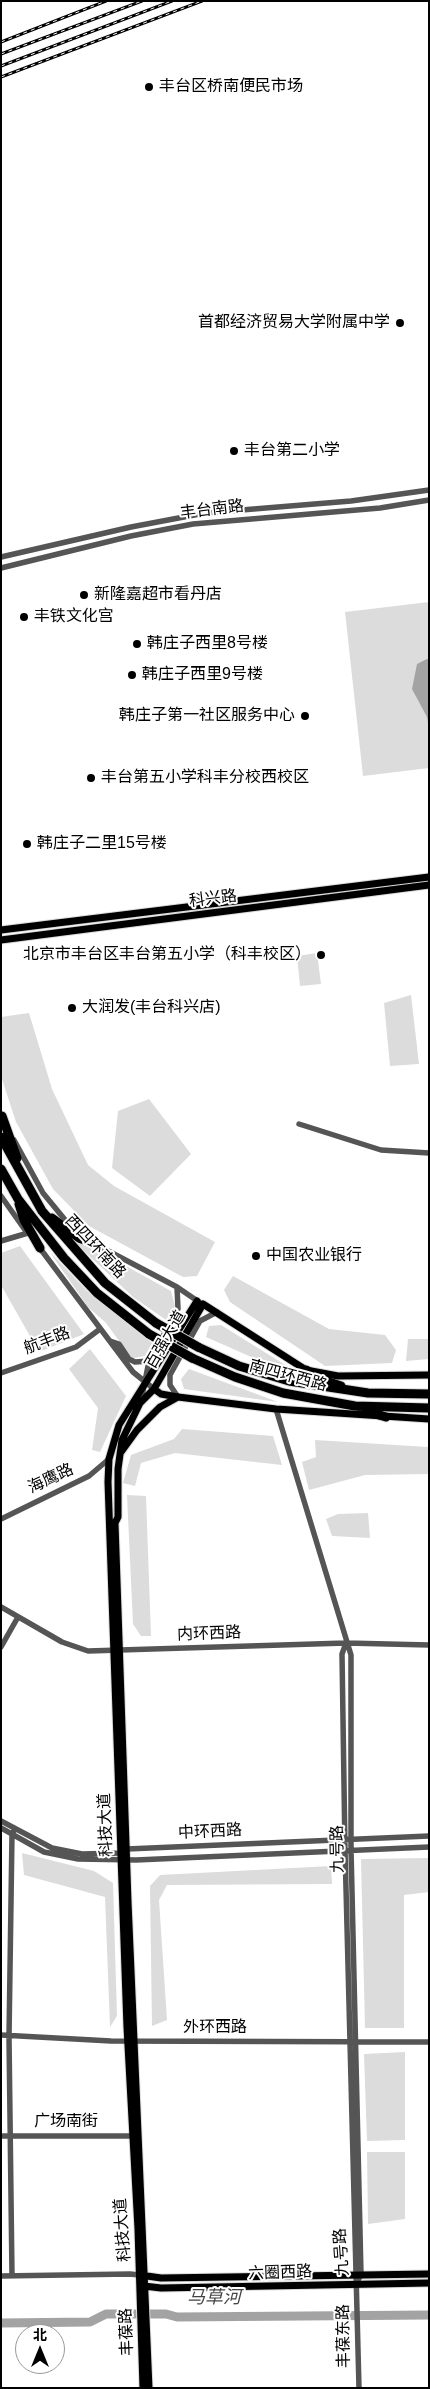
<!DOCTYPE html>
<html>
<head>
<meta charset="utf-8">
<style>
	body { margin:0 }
	#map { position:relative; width:430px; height:2389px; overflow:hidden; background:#fff; font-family:Arial,"Noto Sans SC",sans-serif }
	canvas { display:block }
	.frame { position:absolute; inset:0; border:2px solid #000; pointer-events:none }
	.north { position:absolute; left:15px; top:2324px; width:50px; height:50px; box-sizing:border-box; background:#fff; border:1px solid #999; border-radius:50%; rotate:0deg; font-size:14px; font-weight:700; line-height:20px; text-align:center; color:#000 }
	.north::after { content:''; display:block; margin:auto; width:18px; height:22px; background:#000; clip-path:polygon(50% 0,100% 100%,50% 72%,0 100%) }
</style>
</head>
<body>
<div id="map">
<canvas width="430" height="2389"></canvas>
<div class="frame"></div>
<div class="north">北</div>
</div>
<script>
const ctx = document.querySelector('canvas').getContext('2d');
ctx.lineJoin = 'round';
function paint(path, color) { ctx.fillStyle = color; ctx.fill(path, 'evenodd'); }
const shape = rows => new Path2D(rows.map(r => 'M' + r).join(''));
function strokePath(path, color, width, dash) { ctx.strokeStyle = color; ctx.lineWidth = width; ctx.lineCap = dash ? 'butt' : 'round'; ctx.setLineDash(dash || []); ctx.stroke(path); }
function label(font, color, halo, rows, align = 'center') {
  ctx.font = font + ' Arial,"Noto Sans SC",sans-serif'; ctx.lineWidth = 4; ctx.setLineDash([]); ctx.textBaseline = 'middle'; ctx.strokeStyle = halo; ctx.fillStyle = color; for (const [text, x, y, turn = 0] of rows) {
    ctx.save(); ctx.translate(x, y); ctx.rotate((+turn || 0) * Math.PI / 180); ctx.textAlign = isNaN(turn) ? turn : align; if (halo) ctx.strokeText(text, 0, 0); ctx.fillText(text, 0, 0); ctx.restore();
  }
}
paint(shape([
	[429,602,429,768,363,776,345,612],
	[317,953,321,984,300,986,297,956],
	[411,995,419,1064,390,1066,384,1003],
	[29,1013,52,1089,88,1165,114,1186,215,1242,197,1276,183,1277,89,1226,53,1189,16,1122,1,1076,1,1017],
	[149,1099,191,1154,150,1196,112,1168,118,1111],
	[65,1229,79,1240,171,1291,175,1306,166,1320,133,1297,84,1251],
	[20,1246,84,1334,39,1352,1,1285,1,1253],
	[49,1251,89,1293,152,1343,145,1356,134,1358,130,1356,106,1323,88,1307],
	[233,1276,329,1329,385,1335,396,1350,392,1363,325,1366,230,1302,224,1290],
	[221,1325,295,1371,249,1356,206,1337,209,1326],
	[408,1339,429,1339,429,1359,406,1361],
	[90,1349,126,1396,100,1452,92,1450,98,1408,69,1369],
	[189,1369,278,1402,184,1389,181,1379],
	[182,1429,273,1436,282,1465,175,1453,141,1463,135,1486,123,1483,131,1455,174,1439],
	[315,1440,428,1447,429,1474,365,1475,309,1490,302,1462,316,1457],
	[127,1495,146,1496,151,1636,141,1636,133,1624],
	[368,1513,370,1538,332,1536,326,1519,338,1514],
	[22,1853,94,1871,113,1883,117,2016,110,2027,105,1897,24,1875],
	[429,1858,429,1892,404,1895,404,2028,365,2028,361,1859],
	[331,1866,332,1884,167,1885,159,1900,167,2020,152,2026,150,1886,160,1875],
	[405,2052,405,2140,367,2141,364,2054],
	[367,2152,405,2152,405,2219,368,2224]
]), '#dcdcdc');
paint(shape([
	[427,659,429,659,429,729,427,717,412,689,417,664]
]), '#a3a3a3');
strokePath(shape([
	[1,2323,90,2322,106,2314,166,2314,177,2317,429,2315]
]), '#a3a3a3', 9);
const major = shape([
	[1,930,429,877],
	[1,940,429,885],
	[154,1389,161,1394,178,1397,276,1409,429,1419],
	[121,1452,137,1430,160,1407,178,1397],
	[140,2275,161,2278,429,2274],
	[143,2282,144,2286,161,2288,429,2283],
	[143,2388,138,2229,127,2027,108,1482,109,1459,119,1425,197,1301],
	[149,2388,128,1902,115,1523,118,1517,118,1469,122,1440,140,1403,154,1389,203,1304,306,1370,338,1376,429,1375]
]);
const highway = shape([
	[2,1116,17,1158],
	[1,1137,42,1211,105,1283,156,1323],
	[1,1169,18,1199,64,1258,97,1293,149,1334],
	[19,1204,24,1220,40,1248],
	[52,1218,79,1238,95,1244],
	[198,1347,239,1366,289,1381,368,1393,429,1394],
	[192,1358,235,1377,283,1393,355,1406,429,1408],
	[306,1370,323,1380,341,1386],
	[361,1410,386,1417]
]);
strokePath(major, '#dbdbdb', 9);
strokePath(highway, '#dbdbdb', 11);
strokePath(shape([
	[1,557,131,527,205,513,351,501,429,490],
	[1,568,131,536,193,524,380,508,429,500],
	[299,1124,381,1150,429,1153],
	[14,1140,43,1193,66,1221,95,1244,177,1287,199,1302],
	[1,1196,25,1230],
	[1,1241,28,1233],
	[39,1247,133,1372,154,1389],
	[110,1341,119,1344,129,1359,135,1362,149,1361,178,1309,177,1287],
	[1,1373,76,1347,100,1329],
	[178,1397,170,1385,170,1375,200,1321,217,1312],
	[141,1401,149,1361],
	[276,1409,351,1655,351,1849,361,2274,357,2283],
	[1,1519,89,1476,109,1459],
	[1,1607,62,1642,88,1651,346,1643,429,1645],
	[346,1643,342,1654,345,1850,359,2388],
	[1,1647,18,1617],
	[1,1821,52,1848,82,1854,121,1853,127,1849,429,1836],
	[1,1828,44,1852,78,1859,136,1860,429,1847],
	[1,2035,111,2041,429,2042],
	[1,2136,132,2136],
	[1,2276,130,2274,139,2275],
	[12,2276,9,2037,12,1834,15,1829]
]), '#555', 5.5);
strokePath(major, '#000', 7);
strokePath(highway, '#000', 9);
const rail = shape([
	[1,42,106,1],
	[1,54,142,1],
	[1,66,172,1],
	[1,77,202,1]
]);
strokePath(rail, '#000', 3);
strokePath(rail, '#fff', 1, [4]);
const highwayBridge = shape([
	[156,1323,198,1347],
	[149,1334,192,1358]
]);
strokePath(highwayBridge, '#dbdbdb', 11, []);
strokePath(highwayBridge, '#000', 9);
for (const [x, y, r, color] of [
	[149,87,5,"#000"],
	[400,323,5,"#000"],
	[234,451,5,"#000"],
	[84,595,5,"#000"],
	[24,617,5,"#000"],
	[137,644,5,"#000"],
	[132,675,5,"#000"],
	[305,716,5,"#000"],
	[91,778,5,"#000"],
	[27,844,5,"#000"],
	[321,955,5,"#000"],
	[72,1008,5,"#000"],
	[256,1256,5,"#000"]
]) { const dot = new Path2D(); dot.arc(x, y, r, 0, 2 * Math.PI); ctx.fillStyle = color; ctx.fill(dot); strokePath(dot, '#fff', 2); }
label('16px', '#000', '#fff', [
	["丰台区桥南便民市场",159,87],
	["首都经济贸易大学附属中学",390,323,"right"],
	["丰台第二小学",244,451],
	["新隆嘉超市看丹店",94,595],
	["丰铁文化宫",34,617],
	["韩庄子西里8号楼",147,644],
	["韩庄子西里9号楼",142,675],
	["韩庄子第一社区服务中心",295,716,"right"],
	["丰台第五小学科丰分校西校区",101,778],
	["韩庄子二里15号楼",37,844],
	["北京市丰台区丰台第五小学（科丰校区）",311,955,"right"],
	["大润发(丰台科兴店)",82,1008],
	["中国农业银行",266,1256]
], 'left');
label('16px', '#000', '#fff', [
	["丰台南路",212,510,-7],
	["科兴路",213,899,-7],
	["西四环南路",95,1247,47],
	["百强大道",166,1340,-60],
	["航丰路",47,1341,-21],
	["南四环西路",288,1376,15],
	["海鹰路",51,1479,-25],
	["内环西路",209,1634,-2],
	["科技大道",106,1825,-92],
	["中环西路",210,1832,-3],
	["九号路",338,1849,-91],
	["外环西路",215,2028],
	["广场南街",66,2122],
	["科技大道",123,2230,-94],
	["九号路",342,2252,-94],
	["六圈西路",280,2273,-2],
	["丰葆路",127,2332,-92],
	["丰葆东路",344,2336,-91]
]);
label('italic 18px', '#444', '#fff', [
	["马草河",214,2298]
]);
</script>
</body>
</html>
